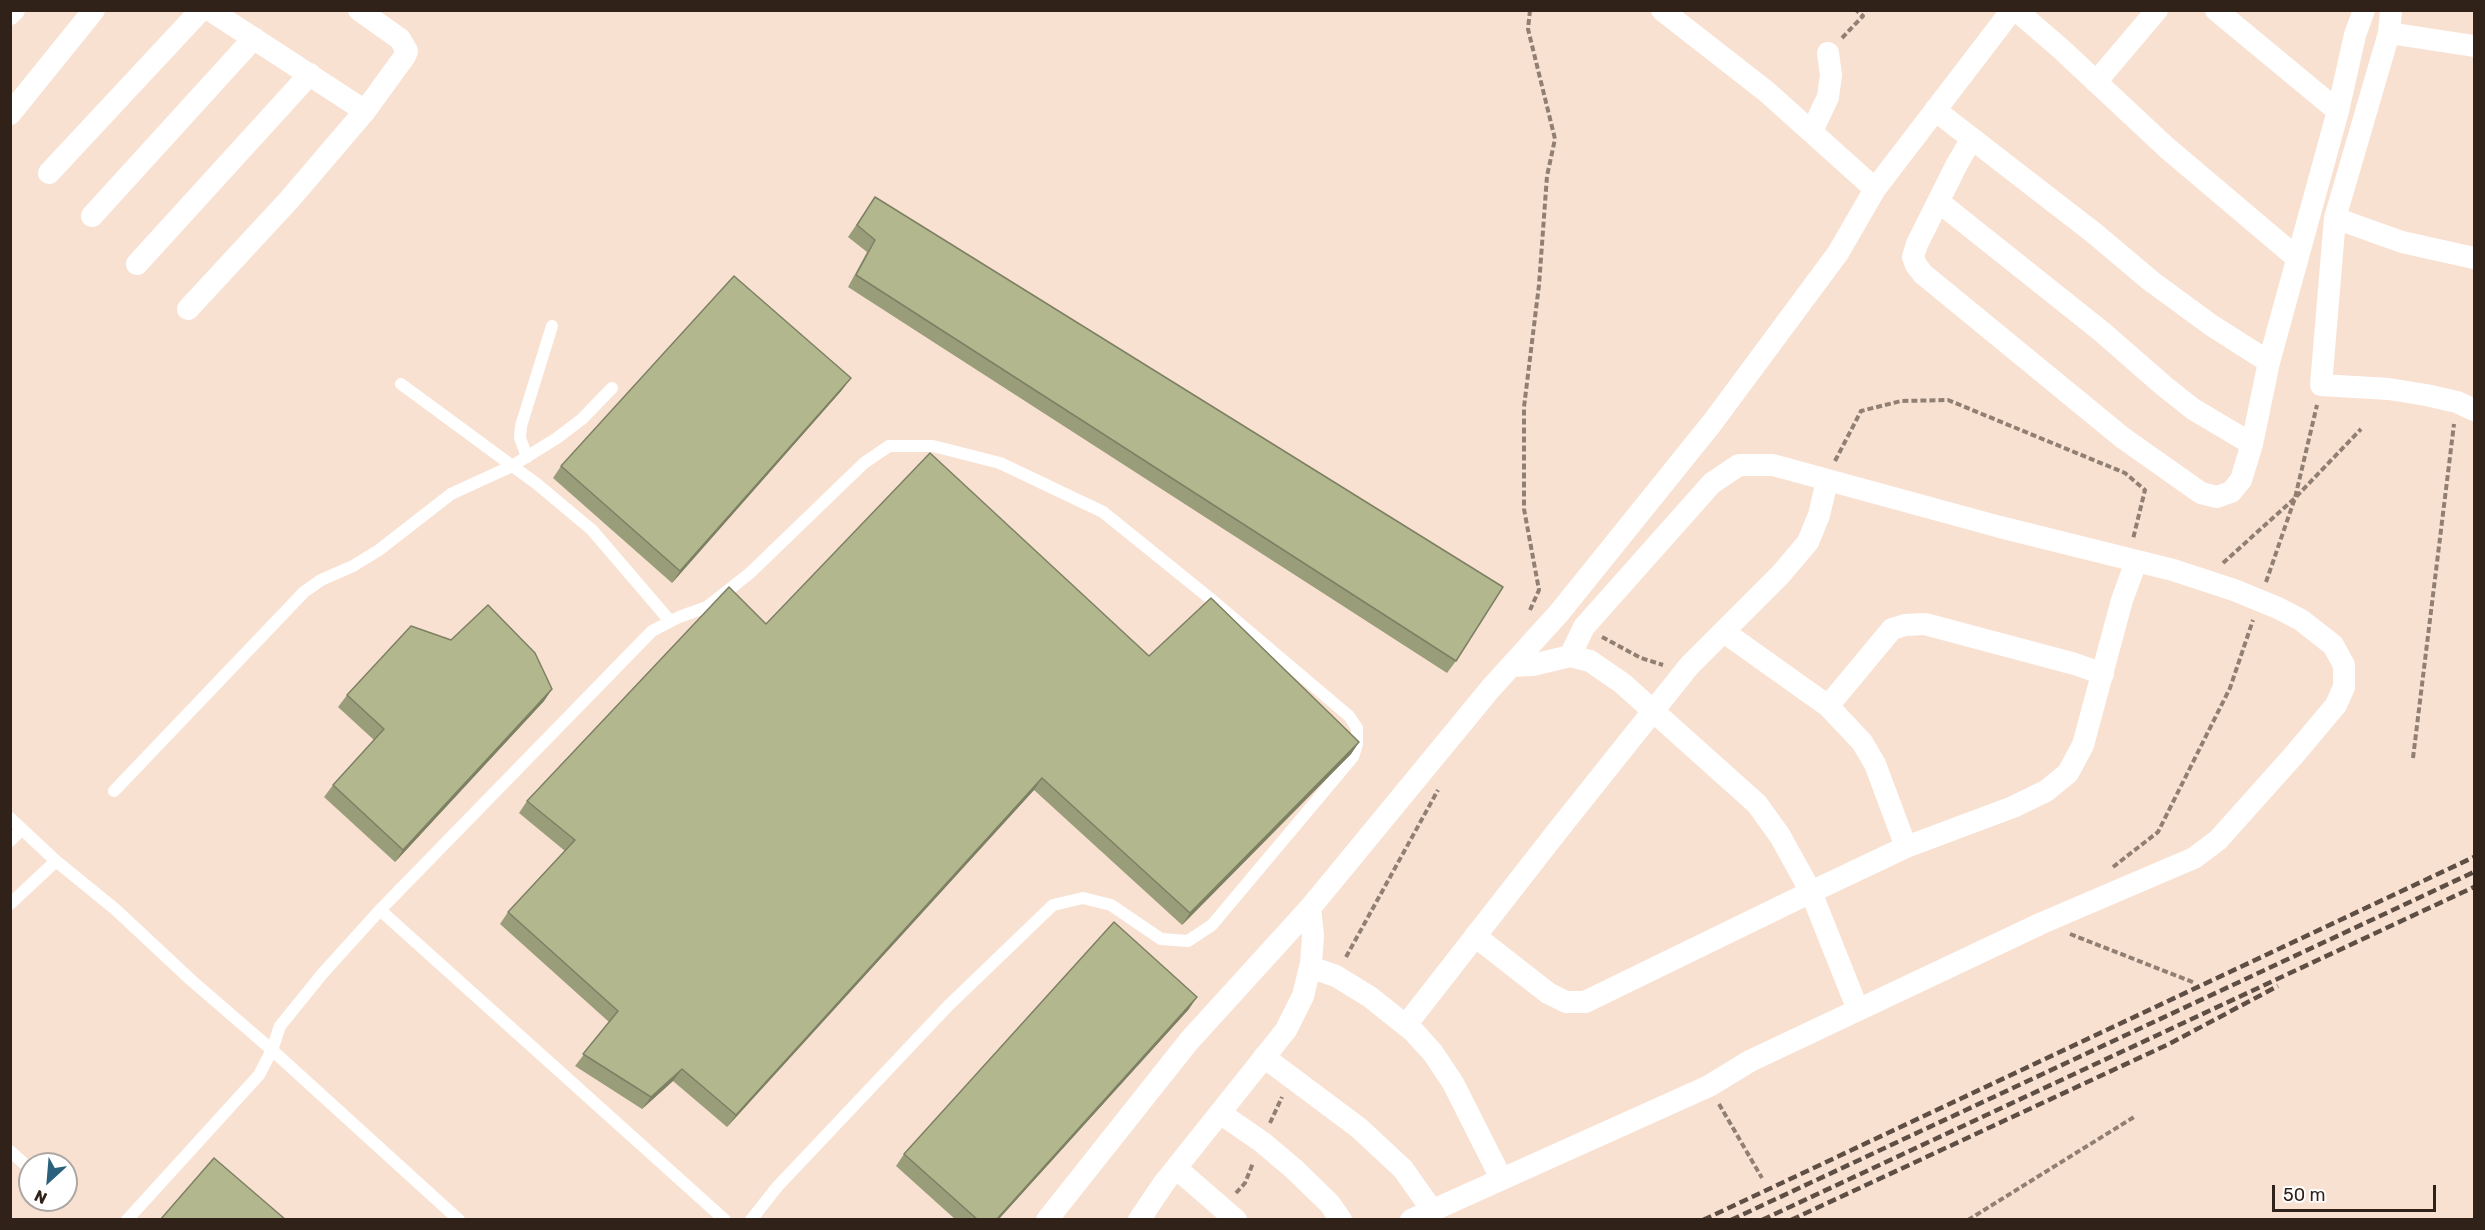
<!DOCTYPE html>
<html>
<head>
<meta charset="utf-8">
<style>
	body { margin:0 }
	#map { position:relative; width:2485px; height:1230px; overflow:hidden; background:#f9e1d2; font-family:Rubik,sans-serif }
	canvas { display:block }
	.frame { position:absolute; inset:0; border:12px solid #312219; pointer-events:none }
	.north { position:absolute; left:18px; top:1152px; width:60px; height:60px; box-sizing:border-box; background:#fff; border:2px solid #ada7a3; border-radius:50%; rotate:206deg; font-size:16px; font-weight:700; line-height:24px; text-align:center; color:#312219 }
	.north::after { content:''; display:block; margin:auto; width:21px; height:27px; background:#2b617c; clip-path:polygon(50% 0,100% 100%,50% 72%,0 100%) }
	.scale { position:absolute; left:2272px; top:1185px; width:164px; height:27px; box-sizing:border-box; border:3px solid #312219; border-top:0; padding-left:8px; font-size:18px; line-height:21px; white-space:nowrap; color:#312219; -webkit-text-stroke:4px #fff; paint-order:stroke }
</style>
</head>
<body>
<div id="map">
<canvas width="2485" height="1230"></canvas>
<div class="frame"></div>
<div class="north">N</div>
<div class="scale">50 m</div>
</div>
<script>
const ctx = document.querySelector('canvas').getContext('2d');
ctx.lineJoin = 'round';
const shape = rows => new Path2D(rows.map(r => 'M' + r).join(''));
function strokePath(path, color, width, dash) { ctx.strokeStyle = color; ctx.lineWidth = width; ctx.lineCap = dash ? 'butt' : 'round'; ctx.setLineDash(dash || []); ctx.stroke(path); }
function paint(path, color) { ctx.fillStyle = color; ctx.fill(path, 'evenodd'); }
strokePath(shape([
	[1530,10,1528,29,1555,139,1547,176,1539,285,1524,407,1524,509,1539,590,1530,610],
	[1842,38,1863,16,1856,10],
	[1835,461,1861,411,1901,401,1948,400,2125,473,2145,490,2133,539],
	[2223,563,2295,498,2361,429],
	[2266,582,2295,498,2317,405],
	[1602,637,1641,658,1663,665],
	[2413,758,2454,424],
	[2113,867,2158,832,2230,688,2253,620],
	[2070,934,2195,983],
	[1346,957,1438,790],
	[1719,1104,1762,1178],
	[1270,1123,1282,1097],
	[1236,1193,1245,1183,1253,1163],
	[1968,1220,2134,1117]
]), '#927f73', 4, [6, 3]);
strokePath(shape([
	[401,384,537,484,592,530,670,621],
	[527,457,520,438,521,426,552,326],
	[114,791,304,592,321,580,353,566,379,550,451,494,512,466,557,438,582,419,612,388],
	[10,818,56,861],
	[10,841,22,829],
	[10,904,56,861,115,909,191,980,272,1050,280,1026,323,973,380,910,652,631,679,617,707,607,750,573,864,463,889,446,933,446,1000,463,1103,512,1212,600,1349,716,1357,728,1357,744,1353,757,1212,925,1188,941,1161,939,1111,905,1083,898,1053,905,949,1005,777,1187,751,1220],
	[380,910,725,1220],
	[10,1151,30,1169],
	[127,1220,259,1075,272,1050,459,1220]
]), '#fff', 12);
strokePath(shape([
	[210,10,365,111],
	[1662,10,1767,92,1875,189],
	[2016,10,2060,48,2167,148,2297,258],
	[2216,10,2338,111],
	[2391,10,2389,33,2335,218,2321,385,2389,389,2426,395,2457,402,2474,410],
	[10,14,14,10],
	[2389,33,2474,46],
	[2096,82,2157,10],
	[1935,110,2094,233,2151,281,2211,325,2269,362],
	[10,114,94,10],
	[1812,131,1828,97,1831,75,1828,53],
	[1971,140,1957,164,1917,244,1913,257,1916,265,1923,274,2123,438,2201,493,2217,497,2231,492,2241,480,2252,444,2269,362,2338,111,2355,35,2364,10],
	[49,173,201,10],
	[1939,202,2101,331,2164,386,2193,409,2252,444],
	[92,216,254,38],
	[2335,218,2402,242,2474,258],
	[137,264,310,74],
	[188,309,289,200,365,111,405,56,407,51,400,39,359,10],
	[1724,632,1828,706],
	[1906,847,1875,764,1862,742,1828,706,1892,629,1905,625,1925,624,2075,664,2103,674],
	[1475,936,1548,993,1566,1002,1585,1002,1811,892,1780,836,1757,804,1622,683,1590,661,1570,656,1533,665,1511,666],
	[1310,967,1336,976,1370,997,1414,1032,1433,1053,1453,1083,1501,1178],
	[1858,1010,1811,892,1906,847,2013,807,2046,791,2068,773,2083,745,2122,600,2136,562],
	[1406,1025,1559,829,1689,666,1781,574,1808,542,1819,515,1827,481],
	[1264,1057,1359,1128,1403,1169,1432,1210],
	[1220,1113,1262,1142,1294,1169,1330,1204,1341,1220],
	[1176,1168,1236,1220],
	[1047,1220,1189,1041,1310,908,1491,688,1559,613,1712,423,1838,253,1875,189,2012,10],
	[1139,1220,1164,1183,1286,1030,1303,996,1311,963,1313,936,1310,908],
	[1411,1220,1709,1086,1750,1061,2042,923,2194,858,2218,840,2294,755,2336,705,2344,687,2344,665,2333,645,2301,620,2278,608,2234,590,2173,570,2000,527,1773,465,1739,465,1712,483,1584,627,1570,656]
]), '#fff', 22);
strokePath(shape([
	[1703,1220,2474,857],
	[1731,1220,2474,872],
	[1762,1220,2474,887],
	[1791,1220,2169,1044,2278,986]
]), '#5f4e44', 4.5, [9, 4.5]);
paint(shape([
	[875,197,1456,661,1447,673,848,287,867,252,848,237],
	[842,390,672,583,553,478,561,466],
	[766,624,1149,656,1359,742,1351,754,1182,925,1034,790,727,1127,673,1081,642,1109,575,1066,609,1022,500,924,508,912,565,851,519,813,527,801],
	[552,689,544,701,395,862,324,797,333,785,374,740,338,707,347,695],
	[1189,1009,998,1220,956,1220,896,1166,904,1154]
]), '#999d7a');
paint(shape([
	[851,378,842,390,672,583,680,571],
	[552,689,544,701,395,862,403,850],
	[1359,742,1351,754,1182,925,1190,913],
	[1042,778,1034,790,727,1127,736,1115],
	[1197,997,1189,1009,998,1220,996,1220],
	[682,1069,673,1081,642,1109,651,1097]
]), '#7d8063');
const building = shape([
	[875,197,1503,587,1456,661,856,275,875,240,857,225,875,197],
	[734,276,851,378,680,571,561,466,734,276],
	[930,453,1149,656,1211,598,1359,742,1190,913,1042,778,736,1115,682,1069,651,1097,583,1054,618,1011,508,912,575,840,527,801,729,587,766,624,930,453],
	[488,605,535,653,552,689,403,850,333,785,384,729,347,695,411,626,451,640,488,605],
	[1114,922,1197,997,996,1220,978,1220,904,1154,1114,922],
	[214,1158,286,1220,160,1220,214,1158]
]);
paint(building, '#b2b78e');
strokePath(building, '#7d8063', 1.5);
</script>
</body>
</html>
